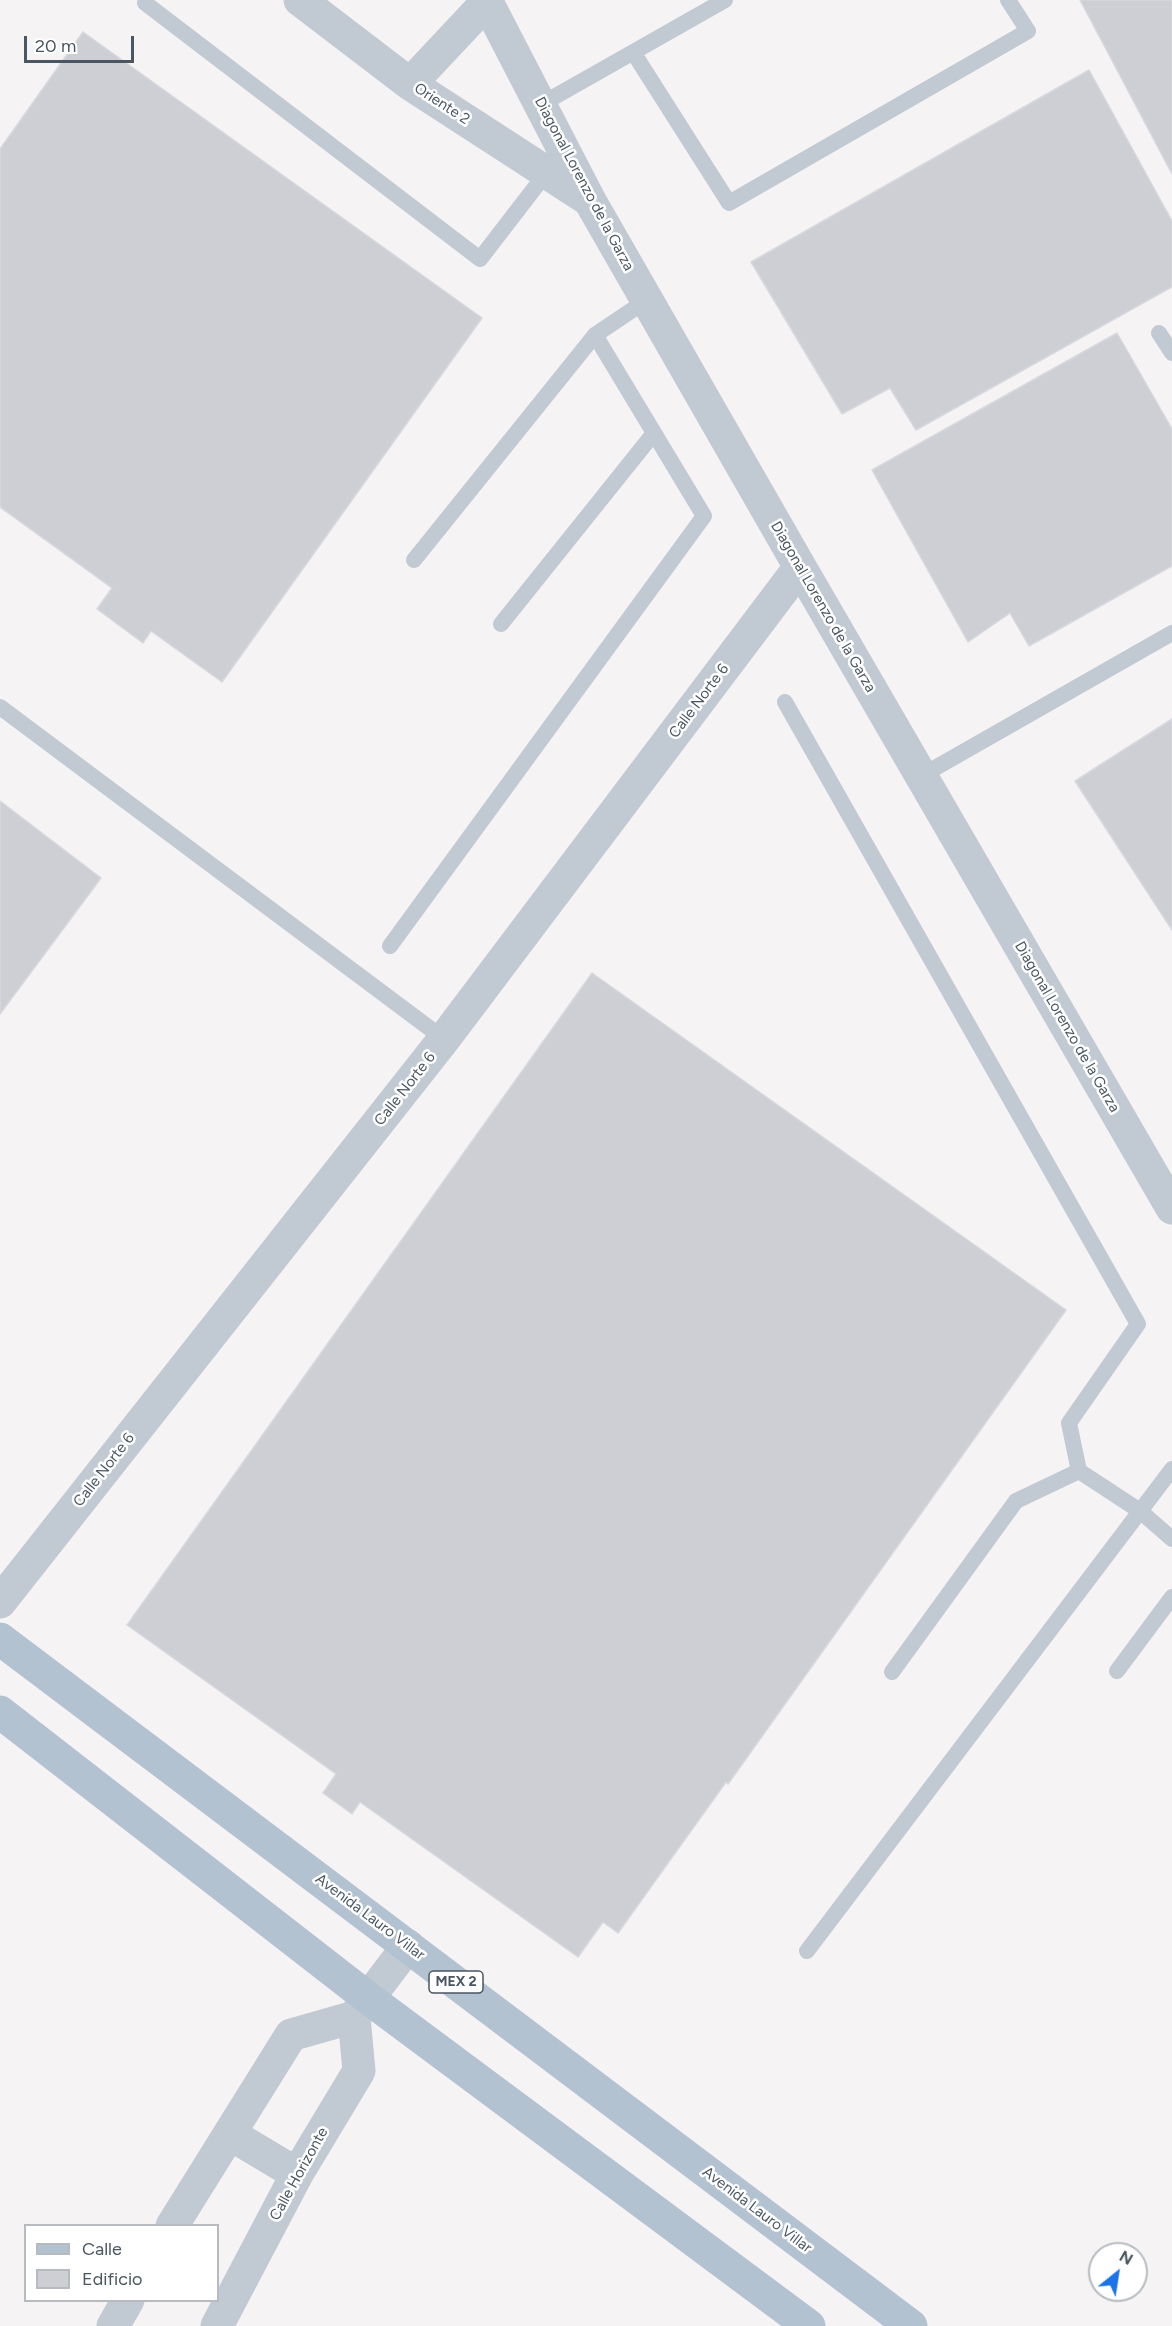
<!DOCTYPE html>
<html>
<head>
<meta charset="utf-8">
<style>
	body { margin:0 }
	#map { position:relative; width:1172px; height:2326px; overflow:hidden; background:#f5f3f3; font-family:Figtree,sans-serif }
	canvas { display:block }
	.legend { position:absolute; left:24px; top:2224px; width:195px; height:78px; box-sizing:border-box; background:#fff; border:2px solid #b7bbc0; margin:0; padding:8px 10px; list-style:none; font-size:18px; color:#4a5661 }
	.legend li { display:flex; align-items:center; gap:12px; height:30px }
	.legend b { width:30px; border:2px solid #b7bbc0 }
	.north { position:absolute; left:1088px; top:2242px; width:60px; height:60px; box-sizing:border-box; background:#fff; border:2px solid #b7bbc0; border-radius:50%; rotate:30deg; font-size:16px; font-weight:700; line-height:24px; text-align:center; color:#4a5661 }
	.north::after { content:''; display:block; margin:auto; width:21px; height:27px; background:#1a73e8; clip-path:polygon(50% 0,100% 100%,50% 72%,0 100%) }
	.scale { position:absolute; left:24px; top:36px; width:110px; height:27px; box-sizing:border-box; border:3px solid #4a5661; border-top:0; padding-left:8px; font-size:18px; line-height:21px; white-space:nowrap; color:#4a5661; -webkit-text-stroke:4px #fff; paint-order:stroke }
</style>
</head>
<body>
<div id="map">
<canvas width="1172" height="2326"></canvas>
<ul class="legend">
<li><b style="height:8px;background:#b3c2d1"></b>Calle</li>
<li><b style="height:16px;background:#cdcfd5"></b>Edificio</li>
</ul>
<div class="north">N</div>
<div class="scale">20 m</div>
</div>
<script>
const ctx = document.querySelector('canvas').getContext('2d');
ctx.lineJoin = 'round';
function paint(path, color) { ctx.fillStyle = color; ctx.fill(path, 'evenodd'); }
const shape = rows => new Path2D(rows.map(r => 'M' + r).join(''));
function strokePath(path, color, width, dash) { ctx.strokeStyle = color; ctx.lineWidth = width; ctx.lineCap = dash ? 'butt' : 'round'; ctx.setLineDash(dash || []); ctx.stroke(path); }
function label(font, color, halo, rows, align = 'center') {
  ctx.font = font + ' Figtree,sans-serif'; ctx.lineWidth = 5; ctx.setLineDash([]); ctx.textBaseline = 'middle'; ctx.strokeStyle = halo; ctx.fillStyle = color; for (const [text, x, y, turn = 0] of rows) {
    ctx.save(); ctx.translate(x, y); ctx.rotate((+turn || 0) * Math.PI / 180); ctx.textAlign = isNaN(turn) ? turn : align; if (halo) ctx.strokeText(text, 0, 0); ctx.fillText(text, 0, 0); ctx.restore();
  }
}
const building = shape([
	[1080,0,1172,0,1172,174,1080,0],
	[83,32,482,318,222,682,151,631,143,643,97,609,112,588,0,507,0,149,83,32],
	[1089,70,1172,221,1172,287,916,430,890,388,842,414,751,262,1089,70],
	[1117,333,1172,429,1172,566,1029,646,1010,613,968,642,872,470,1117,333],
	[1172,719,1172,930,1075,781,1172,719],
	[0,801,101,878,0,1014,0,801],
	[592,973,1066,1310,728,1784,726,1782,618,1933,603,1922,578,1957,360,1802,352,1814,323,1793,336,1774,127,1625,592,973]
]);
paint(building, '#cdcfd5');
strokePath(building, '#d7d9de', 1.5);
strokePath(shape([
	[145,3,480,259,547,172],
	[633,52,729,203,1028,31,1008,0],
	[540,105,725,0],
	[1159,333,1172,353],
	[414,560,595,335,647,300],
	[501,624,654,433],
	[785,702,1138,1324,1069,1423,1079,1471,1140,1511,1172,1539],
	[0,707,444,1039],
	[921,776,1172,633],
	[390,946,704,516,595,335],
	[1117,1671,1172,1597],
	[892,1672,1016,1501,1079,1471],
	[807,1951,1172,1469]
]), '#c1cad2', 16);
strokePath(shape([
	[300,0,410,84,589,200],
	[486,0,590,201,800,567,1172,1208],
	[410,84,487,2],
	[0,1602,444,1039,800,567],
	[230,2134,297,2174],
	[172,2226,291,2035,354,2017,408,1946],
	[113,2326,128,2300],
	[217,2326,297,2174,359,2071,354,2017]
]), '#c1cad2', 33);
strokePath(shape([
	[0,1639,911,2326],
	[0,1712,368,1998,809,2326]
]), '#b3c2d1', 33);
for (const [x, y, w] of [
	[456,1982,54]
]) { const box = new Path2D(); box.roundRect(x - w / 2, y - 11, w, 22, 4.5); ctx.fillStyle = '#fff'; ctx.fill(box); strokePath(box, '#4a5661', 1.5); }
label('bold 14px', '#4a5661', null, [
	["MEX 2",456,1982]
]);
label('15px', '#4a5661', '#fff', [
	["Oriente 2",442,104,33],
	["Diagonal Lorenzo de la Garza",584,184,62],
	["Diagonal Lorenzo de la Garza",823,607,60],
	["Calle Norte 6",699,701,-53],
	["Diagonal Lorenzo de la Garza",1067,1027,60],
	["Calle Norte 6",405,1089,-52],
	["Calle Norte 6",104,1470,-52],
	["Avenida Lauro Villar",370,1917,37],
	["Calle Horizonte",299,2174,-61],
	["Avenida Lauro Villar",757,2210,37]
]);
</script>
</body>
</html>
